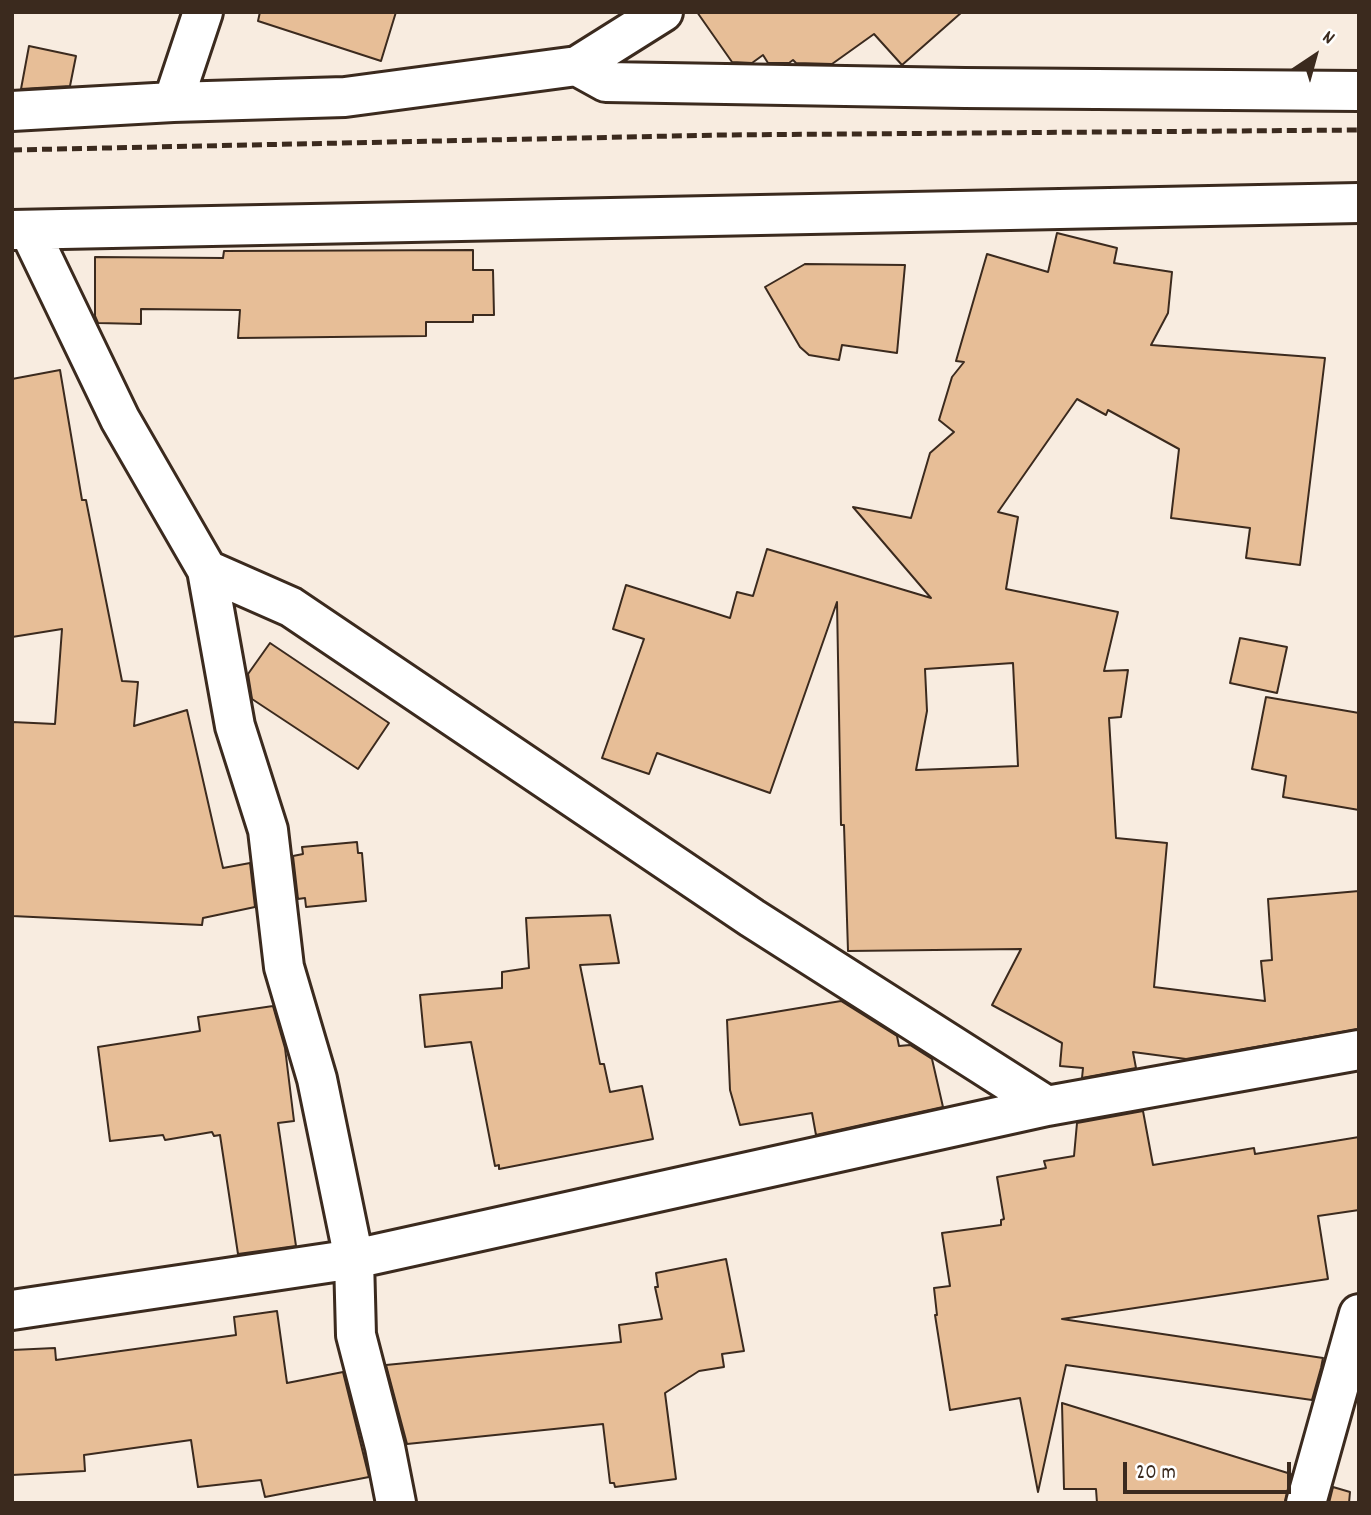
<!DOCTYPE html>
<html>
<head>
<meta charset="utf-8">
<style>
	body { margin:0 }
	#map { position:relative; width:1371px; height:1515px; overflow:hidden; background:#f8ece0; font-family:Dekko,sans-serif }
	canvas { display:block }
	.frame { position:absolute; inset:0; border:14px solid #3b2a1e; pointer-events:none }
	.north { position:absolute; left:1280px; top:21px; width:70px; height:70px; -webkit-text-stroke:5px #fff; paint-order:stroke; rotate:36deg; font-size:19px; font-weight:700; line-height:28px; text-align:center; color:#3b2a1e }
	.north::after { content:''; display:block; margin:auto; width:24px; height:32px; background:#3b2a1e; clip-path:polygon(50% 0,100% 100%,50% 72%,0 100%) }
	.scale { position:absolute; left:1123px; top:1462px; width:168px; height:32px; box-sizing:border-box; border:4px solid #3b2a1e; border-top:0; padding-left:9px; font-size:21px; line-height:24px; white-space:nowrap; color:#3b2a1e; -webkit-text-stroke:5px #fff; paint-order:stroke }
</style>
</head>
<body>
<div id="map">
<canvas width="1371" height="1515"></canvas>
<div class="frame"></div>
<div class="north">N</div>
<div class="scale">20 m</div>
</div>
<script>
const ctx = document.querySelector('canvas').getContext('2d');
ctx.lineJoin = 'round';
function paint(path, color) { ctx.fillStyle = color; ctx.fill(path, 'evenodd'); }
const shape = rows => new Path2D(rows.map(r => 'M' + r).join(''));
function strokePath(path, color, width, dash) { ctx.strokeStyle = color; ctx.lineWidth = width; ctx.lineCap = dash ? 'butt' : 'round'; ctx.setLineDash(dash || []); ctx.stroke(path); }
const building = shape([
	[260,12,396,12,381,61,258,21,260,12],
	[697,12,962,12,902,65,874,34,832,64,796,63,793,60,789,63,768,63,763,55,752,63,732,62,697,12],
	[29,46,76,56,70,86,21,89,29,46],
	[1057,233,1117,248,1114,263,1172,272,1168,313,1151,345,1325,358,1300,565,1246,558,1250,528,1171,518,1179,449,1108,410,1106,415,1077,399,998,512,1018,517,1006,589,1118,612,1104,671,1128,670,1121,717,1109,718,1116,838,1167,843,1154,987,1265,1001,1261,961,1272,960,1268,899,1359,891,1359,1029,1186,1059,1133,1052,1136,1068,1082,1078,1083,1068,1060,1066,1062,1043,992,1005,1021,949,848,951,844,825,841,825,837,602,770,793,657,753,649,774,602,758,644,639,613,629,626,585,730,618,737,592,753,596,767,549,931,598,853,507,911,518,930,453,954,432,939,420,952,377,964,362,956,361,987,254,1048,272,1057,233],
	[1013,663,1018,766,916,770,927,711,925,669,1013,663],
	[473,250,473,270,493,270,494,315,473,315,473,322,426,322,426,336,238,338,240,310,141,309,141,324,98,323,95,316,95,257,223,258,224,251,473,250],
	[805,264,905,265,897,353,842,345,839,360,809,355,800,347,765,287,805,264],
	[60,370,82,500,86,500,122,681,138,682,134,726,187,710,223,868,250,863,255,907,203,918,202,925,12,916,12,722,55,724,62,629,12,637,12,379,60,370],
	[1240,638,1287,647,1277,693,1230,683,1240,638],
	[270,643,389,723,358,769,252,699,248,674,270,643],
	[1266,697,1359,713,1359,810,1283,797,1286,776,1252,769,1266,697],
	[357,842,358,853,362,853,366,901,306,907,305,898,298,899,293,856,303,854,302,847,357,842],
	[610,915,619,963,580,965,600,1064,604,1064,610,1092,642,1086,653,1139,499,1169,499,1165,495,1166,471,1042,425,1047,420,995,502,988,502,972,529,968,526,918,610,915],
	[841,1001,897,1036,899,1046,910,1045,932,1059,943,1107,816,1135,812,1113,740,1125,730,1090,727,1020,841,1001],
	[273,1006,285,1048,294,1121,278,1123,296,1246,238,1254,220,1135,214,1136,212,1132,165,1140,163,1135,110,1141,98,1047,200,1031,198,1017,273,1006],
	[1143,1111,1153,1165,1254,1148,1255,1154,1359,1137,1359,1210,1318,1216,1328,1279,1062,1319,1323,1358,1321,1368,1312,1400,1066,1365,1038,1492,1020,1398,950,1410,935,1315,937,1315,934,1288,950,1286,942,1233,1001,1225,1001,1220,1004,1219,997,1177,1046,1168,1044,1161,1074,1156,1077,1123,1143,1111],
	[726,1259,744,1351,722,1354,724,1367,699,1371,665,1393,676,1479,615,1487,614,1483,610,1483,603,1424,407,1444,386,1365,621,1342,619,1325,662,1319,655,1287,658,1287,656,1273,726,1259],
	[277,1311,287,1383,343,1372,369,1477,265,1497,261,1480,198,1487,191,1440,84,1455,85,1471,12,1475,12,1350,55,1348,56,1360,236,1335,234,1317,277,1311],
	[1062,1403,1291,1474,1285,1503,1097,1503,1096,1489,1064,1489,1062,1403],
	[1333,1487,1350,1492,1349,1503,1329,1503,1333,1487]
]);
paint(building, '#e7be97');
strokePath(building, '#3b2a1e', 2);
const minor = shape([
	[577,66,606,82,965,88,1359,91],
	[173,102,203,12],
	[12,111,173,102,345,97,577,66,663,12],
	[12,230,1359,203],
	[29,230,120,419,207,570,235,726,268,830,284,967,317,1079,354,1259,356,1335,385,1447,396,1503],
	[207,570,291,607,752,918,1047,1106],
	[12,1310,354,1259,1047,1106,1359,1050],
	[1306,1503,1359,1314]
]);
strokePath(minor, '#3b2a1e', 44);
strokePath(minor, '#fff', 38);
strokePath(shape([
	[12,150,721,135,1359,130]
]), '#3b2a1e', 5, [10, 5]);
</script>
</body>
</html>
